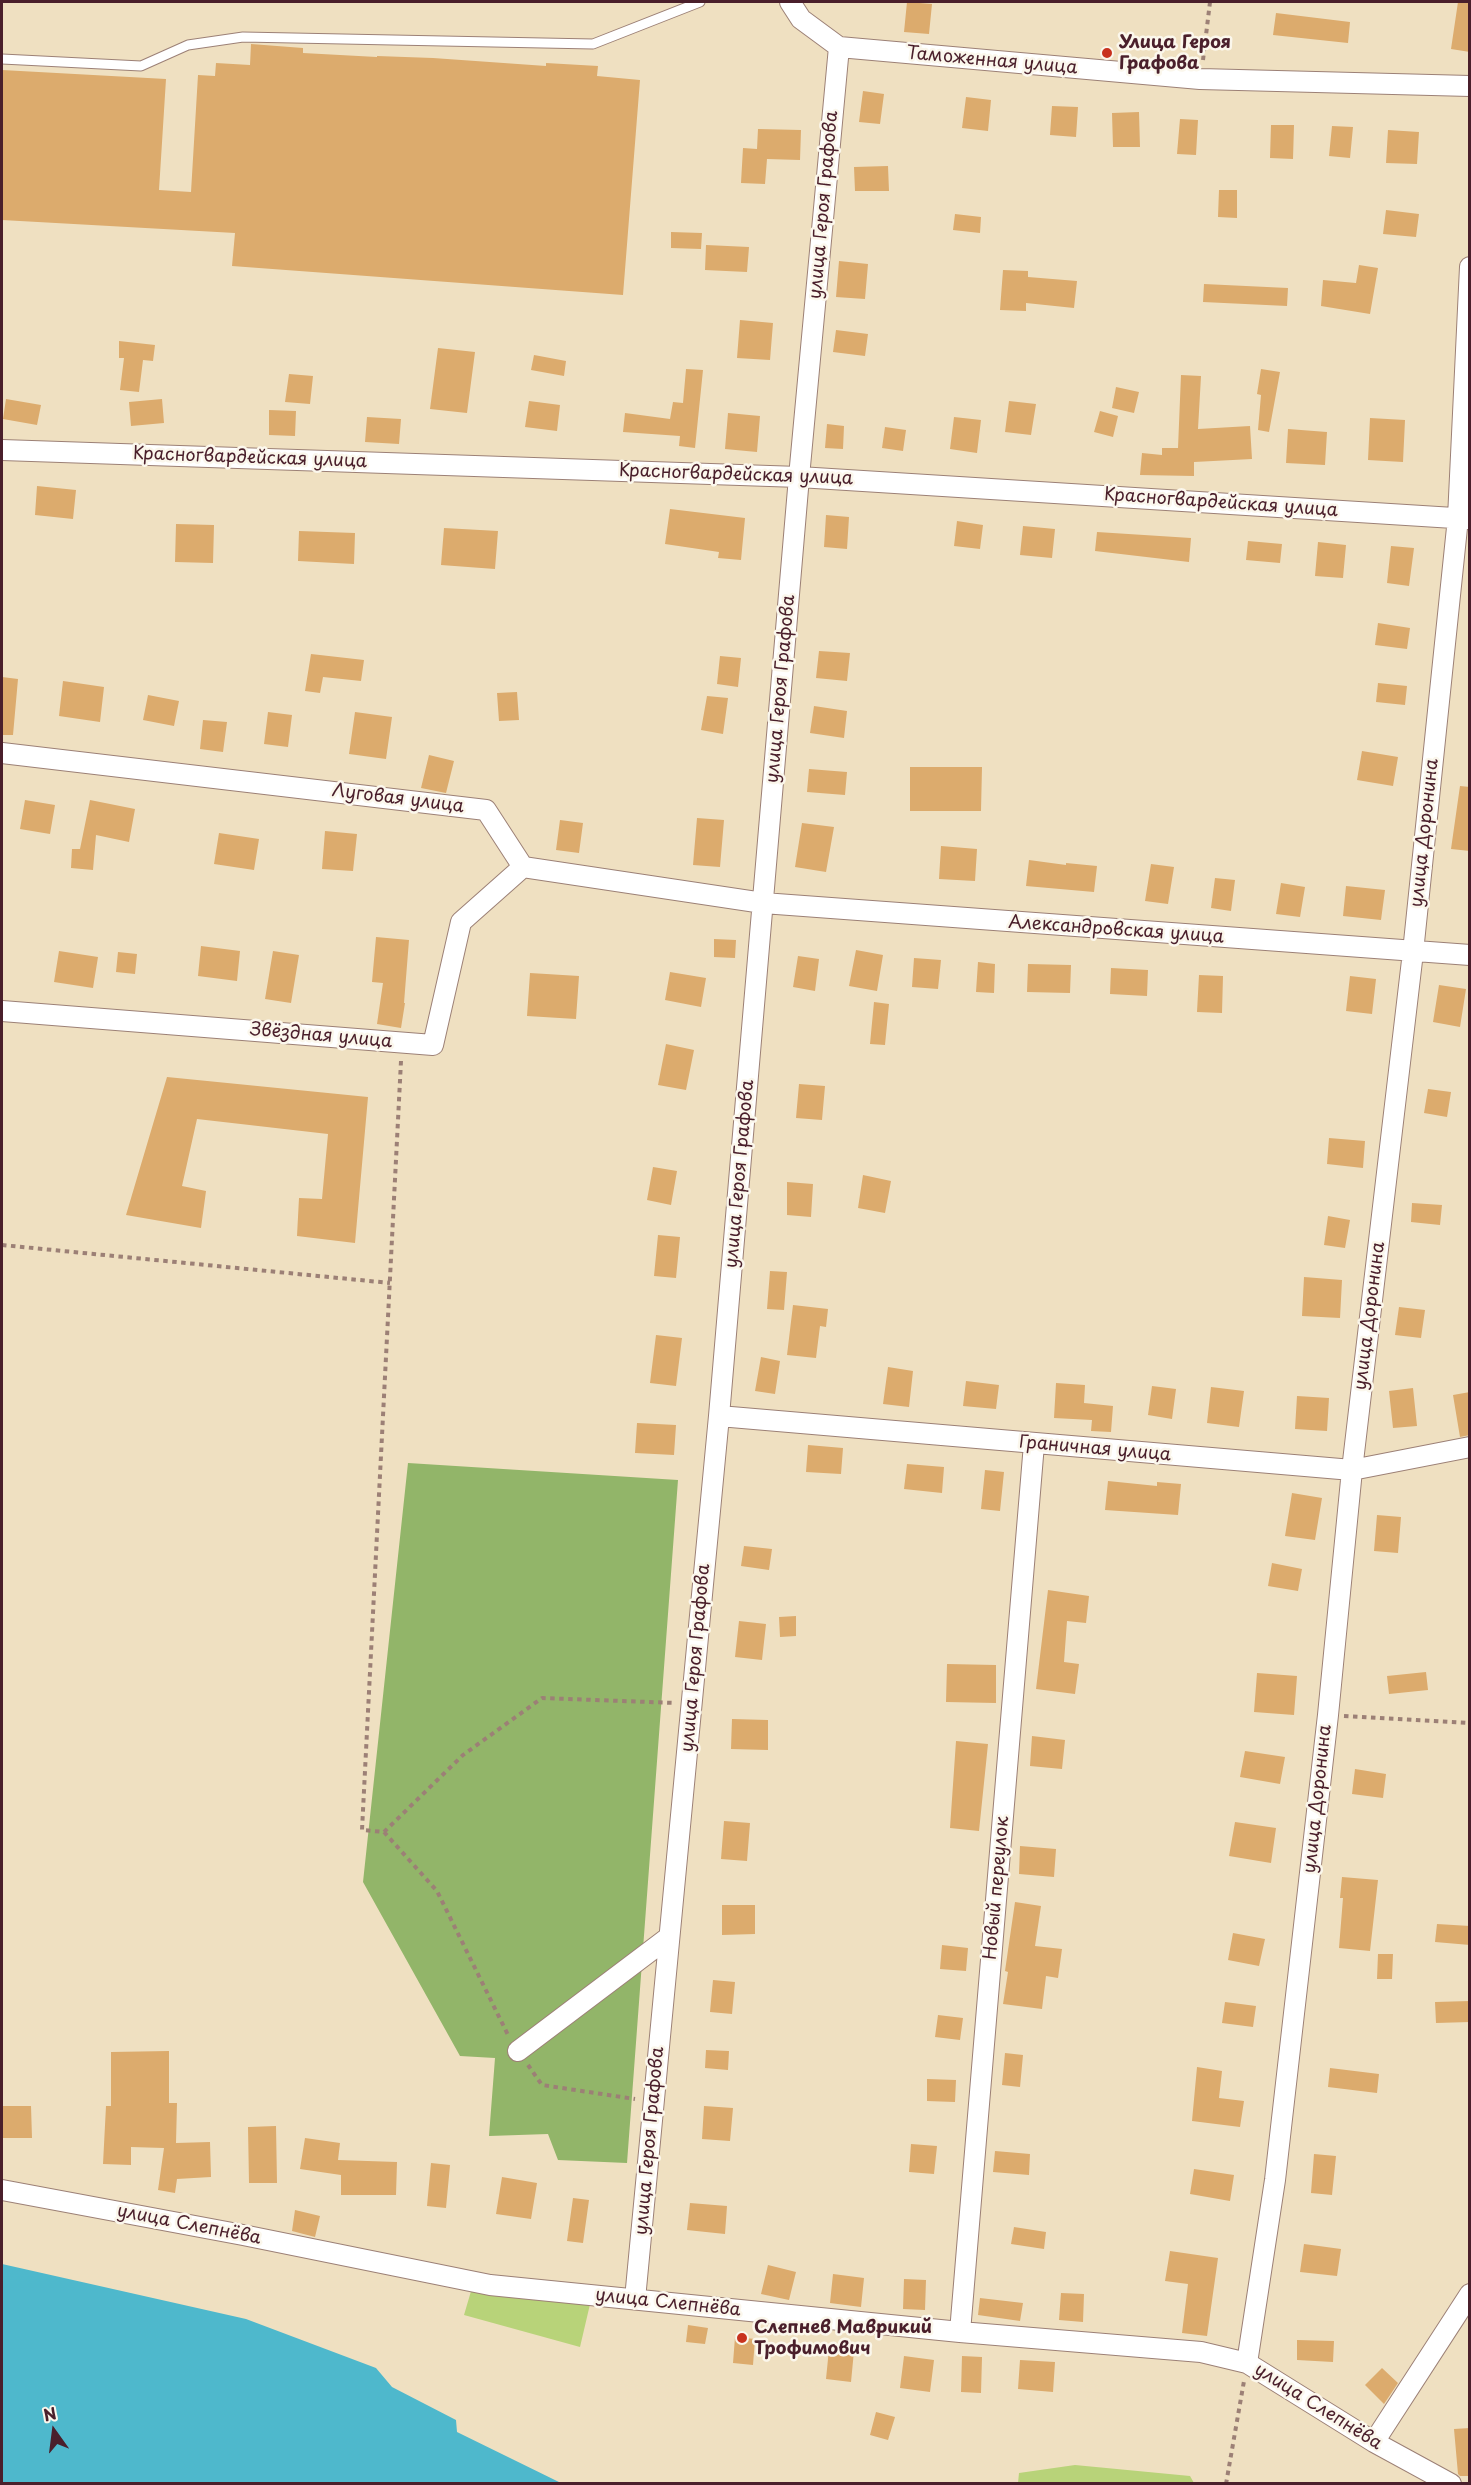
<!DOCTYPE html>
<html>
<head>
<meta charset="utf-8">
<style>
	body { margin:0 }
	#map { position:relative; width:1471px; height:2485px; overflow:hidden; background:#efe0c1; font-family:"Playpen Sans",sans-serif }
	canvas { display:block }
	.frame { position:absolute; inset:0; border:3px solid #4a1f2b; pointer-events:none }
	.north { position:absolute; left:24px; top:2401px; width:60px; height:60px; -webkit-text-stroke:4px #fbf7ec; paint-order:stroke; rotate:346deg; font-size:16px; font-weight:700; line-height:24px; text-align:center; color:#4a1f2b }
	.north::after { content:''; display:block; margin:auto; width:21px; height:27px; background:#4a1f2b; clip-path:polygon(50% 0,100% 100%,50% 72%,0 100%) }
</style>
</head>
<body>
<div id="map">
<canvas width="1471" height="2485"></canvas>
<div class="frame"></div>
<div class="north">N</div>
</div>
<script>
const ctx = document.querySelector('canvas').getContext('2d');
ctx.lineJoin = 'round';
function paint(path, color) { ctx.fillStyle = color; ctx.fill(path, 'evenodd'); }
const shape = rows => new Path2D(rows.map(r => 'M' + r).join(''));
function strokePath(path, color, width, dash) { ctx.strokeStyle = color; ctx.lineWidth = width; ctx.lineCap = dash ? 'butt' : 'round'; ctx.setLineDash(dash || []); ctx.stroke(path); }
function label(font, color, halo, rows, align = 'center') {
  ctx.font = font + ' "Playpen Sans",sans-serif'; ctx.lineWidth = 5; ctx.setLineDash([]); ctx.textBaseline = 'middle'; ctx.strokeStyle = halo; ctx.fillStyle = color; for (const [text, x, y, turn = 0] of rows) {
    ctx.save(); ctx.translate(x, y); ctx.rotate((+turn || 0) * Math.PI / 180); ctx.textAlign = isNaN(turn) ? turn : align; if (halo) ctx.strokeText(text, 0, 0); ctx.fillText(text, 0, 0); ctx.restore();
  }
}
paint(shape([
	[474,2281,591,2300,580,2347,464,2315],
	[1075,2465,1190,2476,1194,2483,1018,2483,1019,2473]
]), '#b8d379');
paint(shape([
	[408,1463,678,1480,627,2163,558,2160,548,2134,489,2136,495,2058,460,2056,363,1882]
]), '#92b569');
paint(shape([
	[2,2264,246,2319,376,2368,392,2387,456,2420,457,2432,561,2483,2,2483]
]), '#4eb8cc');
paint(shape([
	[907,2,932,4,929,34,904,32],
	[1458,2,1470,2,1470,52,1451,49],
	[1276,13,1350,22,1348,43,1273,35],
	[251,44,303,48,303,53,377,57,377,56,433,58,546,66,546,63,598,66,597,76,640,80,623,295,232,266,235,233,2,220,2,70,166,79,159,190,191,192,198,75,215,76,216,63,250,65],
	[863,91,884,94,880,124,859,122],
	[966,97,991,100,988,131,962,128],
	[1052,106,1078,107,1076,137,1050,135],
	[1139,112,1140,147,1113,147,1112,113],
	[1180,119,1198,120,1196,155,1177,154],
	[1271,125,1294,125,1293,159,1270,158],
	[1332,126,1353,127,1350,158,1329,156],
	[758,129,801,130,800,160,767,159,765,184,741,183,743,148,757,149],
	[1388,130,1419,132,1417,164,1386,163],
	[888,166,889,191,855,191,854,167],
	[1219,190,1237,190,1237,218,1218,217],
	[1386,210,1419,214,1416,237,1383,234],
	[955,214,981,217,980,233,953,230],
	[671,232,702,233,701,249,671,248],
	[706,245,749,247,747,272,705,270],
	[839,261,868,264,865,299,836,297],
	[1359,265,1378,268,1370,314,1321,306,1323,280,1356,283],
	[1003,270,1028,271,1028,277,1077,281,1074,308,1026,303,1026,311,1000,310],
	[1204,284,1288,288,1287,306,1203,302],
	[740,320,773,323,770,360,737,358],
	[836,330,868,334,865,356,833,352],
	[119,341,155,345,153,361,143,360,139,392,120,390,124,358,119,358],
	[438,348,475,352,467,413,430,409],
	[534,355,566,361,564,376,531,370],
	[686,369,703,370,695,448,679,446,680,436,623,432,625,413,670,419,673,402,683,403],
	[1261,369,1280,372,1269,432,1258,430,1261,395,1257,394],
	[289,374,313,376,310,404,285,402],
	[1181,375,1201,376,1198,429,1250,426,1252,459,1194,462,1194,476,1140,475,1142,453,1162,455,1162,448,1178,448],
	[1116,387,1139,392,1134,413,1112,408],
	[6,399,41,405,37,425,3,419],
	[162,399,164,423,131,426,129,402],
	[529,401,560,405,557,431,525,427],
	[1009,401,1036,404,1031,435,1005,432],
	[269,410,296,411,295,436,269,435],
	[1100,411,1118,416,1113,437,1094,432],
	[728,413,760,416,757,452,725,449],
	[367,417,401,419,399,444,365,442],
	[954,417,981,420,977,453,950,449],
	[1370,418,1405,420,1403,462,1368,460],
	[827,424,844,426,843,449,825,448],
	[885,427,906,430,903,451,882,448],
	[1288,429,1327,432,1325,465,1286,463],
	[37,486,76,490,73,519,35,515],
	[670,509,745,518,741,560,718,558,719,552,665,544],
	[826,515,849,517,847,549,824,547],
	[957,521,983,525,980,549,954,546],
	[176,524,214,525,213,563,175,562],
	[1023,526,1055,529,1052,558,1020,555],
	[444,528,498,531,495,569,441,565],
	[299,531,355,533,354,564,298,561],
	[1097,532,1191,538,1189,562,1095,551],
	[1248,541,1282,544,1280,563,1246,560],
	[1318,542,1346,545,1343,578,1315,576],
	[1391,546,1414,548,1409,586,1387,583],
	[1378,623,1410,628,1407,649,1375,645],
	[819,651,850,653,847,681,816,678],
	[311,654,364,660,361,681,323,677,320,693,305,691],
	[720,656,741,658,738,687,717,684],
	[2,677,18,679,13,735,2,735],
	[63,681,104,687,100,722,59,716],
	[1378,683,1407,686,1405,705,1376,702],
	[517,692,519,720,499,721,497,693],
	[148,695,179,701,174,726,143,720],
	[707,696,728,698,723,734,701,730],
	[814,706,847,711,844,738,810,733],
	[268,712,292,715,288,747,264,744],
	[355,712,392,717,386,759,349,754],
	[203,720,227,722,223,752,200,749],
	[1362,751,1398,757,1393,786,1357,780],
	[429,755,454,761,446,793,421,788],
	[910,767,982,767,981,811,910,811],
	[809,769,847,772,845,795,807,792],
	[1460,786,1470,787,1470,851,1451,849],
	[25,800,55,805,50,834,20,829],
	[90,800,135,809,129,842,96,835,93,870,71,868,72,849,80,849],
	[697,818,724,820,720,867,693,865],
	[560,820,583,823,579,853,556,850],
	[802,823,834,827,826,872,795,867],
	[325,831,357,834,353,871,322,869],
	[219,833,259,839,254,870,214,864],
	[941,846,977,849,975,881,939,879],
	[1029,860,1066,865,1066,863,1097,866,1094,892,1026,886],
	[1151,864,1174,867,1168,904,1145,901],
	[1215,878,1235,880,1231,911,1211,908],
	[1281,883,1305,887,1300,917,1276,914],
	[1346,886,1385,890,1381,920,1343,916],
	[376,937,409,940,404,1003,405,1003,401,1028,377,1024,383,983,372,982],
	[714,939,736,940,735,958,714,957],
	[201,946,240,951,237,981,198,976],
	[856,950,883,955,877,991,849,986],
	[59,951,98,957,93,988,54,982],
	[273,951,299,955,291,1003,265,999],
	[118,952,137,954,135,974,116,972],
	[798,956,819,959,815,991,793,987],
	[914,958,941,960,938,989,912,987],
	[978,962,995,964,994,993,976,992],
	[1028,964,1071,965,1070,993,1027,992],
	[1111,968,1148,970,1147,996,1110,994],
	[670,972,706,978,701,1007,665,1000],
	[530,973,579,976,576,1019,527,1016],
	[1199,975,1223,976,1222,1013,1197,1012],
	[1350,976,1376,979,1372,1014,1346,1011],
	[1439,985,1466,989,1460,1027,1433,1022],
	[874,1002,889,1004,885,1045,870,1044],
	[666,1044,694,1050,686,1090,658,1085],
	[167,1077,368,1097,355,1243,297,1236,299,1198,322,1199,328,1134,197,1119,182,1186,206,1191,201,1228,126,1215],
	[799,1084,825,1086,822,1120,796,1118],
	[1428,1089,1451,1092,1447,1117,1424,1113],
	[1329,1138,1365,1141,1363,1168,1327,1164],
	[653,1167,677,1171,671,1205,647,1200],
	[863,1175,891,1181,885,1213,858,1208],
	[787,1182,813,1184,811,1217,787,1215],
	[1412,1203,1442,1205,1440,1225,1411,1222],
	[1328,1216,1350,1220,1345,1248,1324,1245],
	[658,1235,680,1237,676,1278,654,1276],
	[770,1271,787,1272,784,1310,767,1309],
	[1304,1277,1342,1280,1340,1318,1302,1316],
	[793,1305,828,1309,826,1327,820,1326,816,1358,787,1355],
	[1399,1307,1425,1310,1421,1338,1395,1335],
	[656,1335,682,1338,676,1386,650,1383],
	[761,1357,780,1361,775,1394,755,1391],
	[888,1367,913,1371,909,1407,883,1404],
	[966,1381,999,1385,996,1409,963,1406],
	[1056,1383,1085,1385,1084,1403,1113,1406,1111,1432,1091,1431,1092,1420,1054,1418],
	[1152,1386,1176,1389,1172,1419,1148,1415],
	[1211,1387,1244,1391,1239,1427,1207,1423],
	[1413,1388,1417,1426,1393,1428,1389,1391],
	[1470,1392,1470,1435,1460,1437,1453,1395],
	[1297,1396,1329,1398,1327,1431,1295,1429],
	[637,1423,676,1425,674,1455,635,1453],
	[808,1445,843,1448,841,1474,806,1472],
	[907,1464,944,1467,942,1493,904,1489],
	[985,1470,1004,1472,1000,1511,981,1509],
	[1108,1481,1157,1486,1157,1482,1181,1484,1178,1515,1105,1510],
	[1292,1493,1322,1498,1315,1540,1285,1536],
	[1377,1515,1401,1517,1398,1553,1374,1551],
	[744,1546,772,1549,769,1570,741,1566],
	[1272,1563,1302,1569,1298,1591,1268,1586],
	[1048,1590,1089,1596,1086,1623,1067,1621,1064,1662,1079,1664,1075,1694,1036,1689],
	[796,1616,796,1636,780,1637,779,1617],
	[739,1621,766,1624,762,1660,735,1657],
	[947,1664,996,1665,996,1703,946,1702],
	[1426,1672,1428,1690,1389,1694,1387,1676],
	[1257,1673,1297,1676,1294,1715,1254,1712],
	[732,1719,768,1720,768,1750,731,1749],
	[1032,1736,1065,1740,1062,1769,1030,1766],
	[956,1741,988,1744,979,1831,950,1828],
	[1245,1751,1285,1757,1280,1784,1240,1777],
	[1355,1769,1386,1774,1383,1798,1352,1794],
	[724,1821,750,1823,747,1861,721,1859],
	[1235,1822,1276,1828,1271,1863,1229,1856],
	[1020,1846,1056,1849,1054,1877,1019,1874],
	[1342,1877,1378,1880,1370,1951,1339,1948,1343,1898,1340,1898],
	[1015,1902,1041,1906,1035,1946,1062,1949,1058,1978,1046,1976,1042,2009,1003,2004,1008,1972,1005,1971],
	[722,1905,755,1905,755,1934,722,1935],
	[1437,1924,1470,1926,1470,1945,1435,1942],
	[1233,1933,1265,1939,1259,1966,1228,1960],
	[942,1945,968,1948,966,1971,940,1969],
	[1378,1954,1393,1954,1392,1979,1377,1979],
	[713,1980,735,1982,732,2014,710,2012],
	[1470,2001,1470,2022,1436,2023,1435,2002],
	[1225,2002,1256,2006,1253,2027,1222,2023],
	[938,2015,963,2018,960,2040,935,2037],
	[706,2050,729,2051,728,2070,705,2068],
	[169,2051,169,2103,177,2103,176,2143,210,2142,211,2177,177,2179,175,2193,158,2190,164,2148,131,2147,131,2165,103,2164,106,2106,111,2106,111,2052],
	[1005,2053,1023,2055,1020,2087,1002,2085],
	[1197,2067,1222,2071,1219,2098,1244,2101,1240,2127,1192,2121],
	[1330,2068,1379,2074,1377,2093,1328,2087],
	[927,2079,956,2080,955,2102,927,2101],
	[2,2106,31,2106,32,2138,2,2138],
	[704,2106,733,2108,730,2141,702,2139],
	[276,2126,277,2183,249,2183,248,2127],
	[305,2138,340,2143,338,2160,397,2162,396,2195,341,2195,341,2175,300,2169],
	[911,2144,937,2146,934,2174,909,2172],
	[995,2151,1030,2154,1029,2175,993,2172],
	[1314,2154,1336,2156,1332,2195,1311,2193],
	[431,2163,450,2165,446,2208,427,2206],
	[1194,2169,1234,2175,1230,2201,1190,2194],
	[502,2177,537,2183,531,2219,496,2214],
	[573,2198,589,2200,583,2243,567,2241],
	[690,2203,727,2206,725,2234,687,2230],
	[295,2210,320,2216,315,2237,292,2231],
	[1014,2227,1046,2232,1044,2249,1011,2244],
	[1304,2244,1341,2249,1337,2276,1300,2272],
	[1170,2251,1218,2258,1207,2336,1182,2333,1188,2284,1165,2281],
	[768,2265,796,2272,789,2300,761,2294],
	[833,2274,864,2278,861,2307,830,2303],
	[904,2279,926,2280,925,2310,903,2309],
	[1061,2293,1084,2294,1083,2322,1059,2320],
	[980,2298,1023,2303,1020,2321,978,2315],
	[688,2325,708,2328,705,2344,686,2342],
	[735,2337,755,2339,753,2365,733,2363],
	[1297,2340,1334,2341,1333,2362,1297,2360],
	[829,2349,854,2351,851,2382,826,2379],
	[904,2356,934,2360,930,2392,900,2388],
	[962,2356,982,2357,981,2393,961,2392],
	[1020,2360,1055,2362,1053,2392,1018,2389],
	[1382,2368,1398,2383,1384,2404,1365,2385],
	[876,2412,895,2417,888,2440,870,2435],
	[1470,2428,1470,2476,1460,2476,1458,2474,1454,2429]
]), '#dcab6d');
const service = shape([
	[2,59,141,66,188,45,243,37,593,44,700,2]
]);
const minor = shape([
	[790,2,801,19,839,47],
	[839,47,1200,79,1470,86],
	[2,450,799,477,1470,519],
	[2,753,486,810,523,867,763,903,1470,955],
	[2,1011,433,1045,461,922,523,867],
	[719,1416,1352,1470,1470,1447],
	[518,2051,669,1937],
	[2,2190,243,2235,490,2285,960,2332,1201,2352,1247,2363,1374,2442,1451,2484],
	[635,2299,719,1416,799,477,839,47],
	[960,2332,1034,1444],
	[1247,2363,1275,2180,1328,1715,1352,1470,1413,952,1458,518,1470,267],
	[1374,2442,1470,2294]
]);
strokePath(service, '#9c8076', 11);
strokePath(minor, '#9c8076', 22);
strokePath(shape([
	[1203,60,1210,2],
	[401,1061,362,1830,384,1832,463,1755,542,1698,675,1703],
	[2,1245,390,1283],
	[1344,1716,1470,1723],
	[384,1832,437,1891,509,2037],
	[528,2065,542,2085,635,2099],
	[1226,2484,1244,2381]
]), '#9c8076', 4, [4.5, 4.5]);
strokePath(service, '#fff', 9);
strokePath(minor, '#fff', 20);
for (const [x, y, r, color] of [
	[1107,53,6,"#c8321e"],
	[742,2338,6,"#c8321e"]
]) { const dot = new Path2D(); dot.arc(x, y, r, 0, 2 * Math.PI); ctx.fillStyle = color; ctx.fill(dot); strokePath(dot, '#fbf7ec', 2); }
label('bold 18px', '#4a1f2b', '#fbf7ec', [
	["Улица Героя",1119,43],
	["Графова",1119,64],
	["Слепнев Маврикий",754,2328],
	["Трофимович",754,2349]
], 'left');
label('18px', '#4a1f2b', '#fbf7ec', [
	["Таможенная улица",992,61,5],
	["улица Героя Графова",824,205,-85],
	["Красногвардейская улица",250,458,2],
	["Красногвардейская улица",736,475,2],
	["Красногвардейская улица",1221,503,4],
	["улица Героя Графова",781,689,-85],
	["Луговая улица",398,799,7],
	["улица Доронина",1425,833,-84],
	["Александровская улица",1116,930,4],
	["Звёздная улица",321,1036,5],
	["улица Героя Графова",740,1174,-85],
	["улица Доронина",1370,1316,-83],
	["Граничная улица",1095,1449,5],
	["улица Героя Графова",696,1658,-85],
	["улица Доронина",1318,1799,-84],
	["Новый переулок",997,1888,-85],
	["улица Героя Графова",650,2141,-85],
	["улица Слепнёва",189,2225,11],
	["улица Слепнёва",668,2303,6],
	["улица Слепнёва",1318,2407,32]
]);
</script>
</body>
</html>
